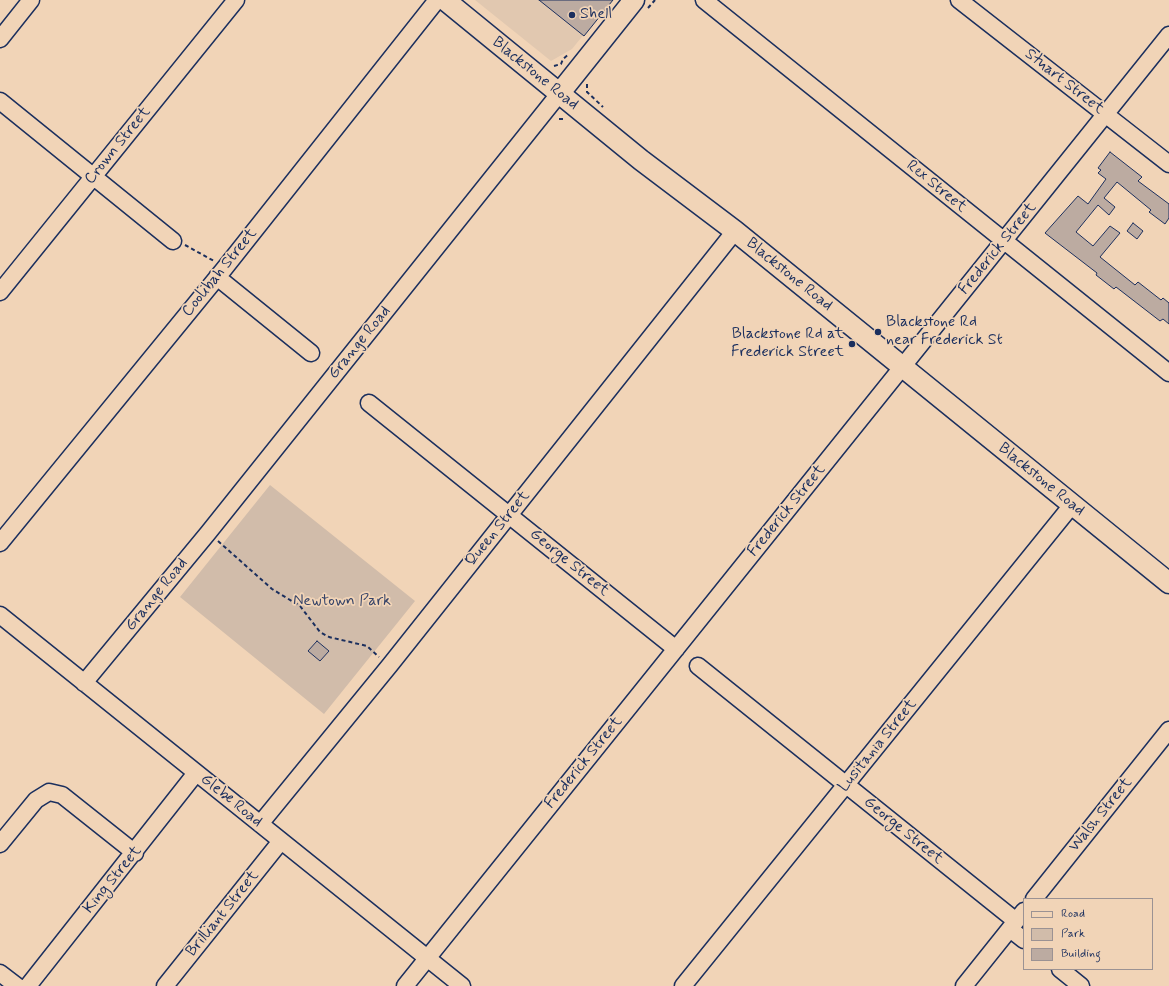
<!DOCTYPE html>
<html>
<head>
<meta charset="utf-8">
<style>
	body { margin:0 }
	#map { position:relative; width:1169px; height:986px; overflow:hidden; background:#f1d4b7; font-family:Mynerve,sans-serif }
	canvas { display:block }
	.legend { position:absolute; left:1023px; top:898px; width:130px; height:72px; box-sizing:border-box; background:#f1d4b7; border:1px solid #9b9293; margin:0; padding:5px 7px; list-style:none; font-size:12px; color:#1b2f5e }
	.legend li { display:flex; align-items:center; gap:8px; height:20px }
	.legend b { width:20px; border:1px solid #9b9293 }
</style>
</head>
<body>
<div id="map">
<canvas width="1169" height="986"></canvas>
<ul class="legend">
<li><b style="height:5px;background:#f1d4b7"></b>Road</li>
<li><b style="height:11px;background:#d1bcaa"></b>Park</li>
<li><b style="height:11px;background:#bcaba1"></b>Building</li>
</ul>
</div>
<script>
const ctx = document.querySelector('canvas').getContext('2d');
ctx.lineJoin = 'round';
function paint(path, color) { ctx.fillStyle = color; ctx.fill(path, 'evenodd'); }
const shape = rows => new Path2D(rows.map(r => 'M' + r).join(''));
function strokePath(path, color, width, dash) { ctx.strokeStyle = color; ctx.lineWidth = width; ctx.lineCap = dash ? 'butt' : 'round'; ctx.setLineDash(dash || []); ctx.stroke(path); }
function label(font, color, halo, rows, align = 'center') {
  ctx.font = font + ' Mynerve,sans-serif'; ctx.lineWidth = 3.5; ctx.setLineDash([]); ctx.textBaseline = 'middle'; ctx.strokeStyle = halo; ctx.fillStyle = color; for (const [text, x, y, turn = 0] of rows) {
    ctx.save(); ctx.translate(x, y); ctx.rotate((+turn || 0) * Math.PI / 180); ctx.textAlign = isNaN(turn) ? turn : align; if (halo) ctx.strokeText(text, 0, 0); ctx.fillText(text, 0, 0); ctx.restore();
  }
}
paint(shape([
	[475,0,612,0,572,49,551,61]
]), '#e1c8b0');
paint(shape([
	[270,485,415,601,324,714,180,597],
	[317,641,328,651,320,661,308,651]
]), '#d1bcaa');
const building = shape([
	[539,0,613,0,584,36,539,0],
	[1110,152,1142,177,1138,181,1169,204,1169,218,1165,224,1149,212,1151,210,1117,182,1104,198,1115,207,1109,215,1098,205,1076,232,1093,246,1110,226,1120,233,1100,257,1135,285,1138,282,1161,300,1163,298,1169,303,1169,324,1163,319,1160,321,1116,287,1114,289,1096,275,1097,273,1045,233,1078,196,1088,204,1106,179,1098,173,1101,170,1098,168,1110,152],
	[1133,223,1143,231,1137,239,1127,231,1133,223],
	[317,641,329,651,320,661,308,651,317,641]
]);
paint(building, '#bcaba1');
strokePath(building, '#1b2f5e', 1);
const minor = shape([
	[704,0,1169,373],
	[959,0,1169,164],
	[0,39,31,0],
	[0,101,173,241],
	[217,277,311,353],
	[0,292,236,0],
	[369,403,676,649],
	[0,543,224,269,437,0],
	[0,615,462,986],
	[698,666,1016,921],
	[84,683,208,533,559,94],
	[260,824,390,665,735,231],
	[0,844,36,800,49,792,62,795,135,853],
	[1034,899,1169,730],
	[1010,929,1024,940],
	[1060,969,1081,986],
	[0,973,17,986],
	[28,986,196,773],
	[165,986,281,841],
	[405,986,1169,35],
	[683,986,1072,505],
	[964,986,1024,911]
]);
const major = shape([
	[445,0,641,160,735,231,1169,583],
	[559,94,634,0]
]);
strokePath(minor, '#1b2f5e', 19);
strokePath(major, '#1b2f5e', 23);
strokePath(shape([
	[648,8,655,0],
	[554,66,561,64,563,59,569,54],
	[587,84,587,92,603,107],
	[559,119,566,119],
	[185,245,214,261],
	[218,541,272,589,300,606,320,632,329,637,367,646,379,657]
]), '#1b2f5e', 2, [4, 3]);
strokePath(minor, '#f1d4b7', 16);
strokePath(major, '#f1d4b7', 20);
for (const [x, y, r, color] of [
	[572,15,4,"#1b2f5e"],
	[878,332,4,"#1b2f5e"],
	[852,344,4,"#1b2f5e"]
]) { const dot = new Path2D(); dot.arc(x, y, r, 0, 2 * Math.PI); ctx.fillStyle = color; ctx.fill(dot); strokePath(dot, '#f1d4b7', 1.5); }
label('16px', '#1b2f5e', '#f1d4b7', [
	["Shell",580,15],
	["Blackstone Rd",886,323],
	["near Frederick St",886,341],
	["Blackstone Rd at",844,335,"right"],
	["Frederick Street",844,353,"right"]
], 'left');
label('16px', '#1b2f5e', '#f1d4b7', [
	["Blackstone Road",535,74,39],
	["Stuart Street",1064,82,38],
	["Crown Street",118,146,-51],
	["Rex Street",936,187,39],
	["Frederick Street",998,249,-51],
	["Coolibah Street",220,273,-51],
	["Blackstone Road",789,275,39],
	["Grange Road",360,343,-51],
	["Blackstone Road",1041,480,39],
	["Frederick Street",787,511,-51],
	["Queen Street",498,529,-51],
	["George Street",569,563,39],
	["Grange Road",157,595,-51],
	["Lusitania Street",878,746,-51],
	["Frederick Street",584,763,-51],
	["Glebe Road",231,801,39],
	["Walsh Street",1101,815,-51],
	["George Street",903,831,39],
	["King Street",113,880,-51],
	["Brilliant Street",223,914,-51]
]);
label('16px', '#364469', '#f1d4b7', [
	["Newtown Park",342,602]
]);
</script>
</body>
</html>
